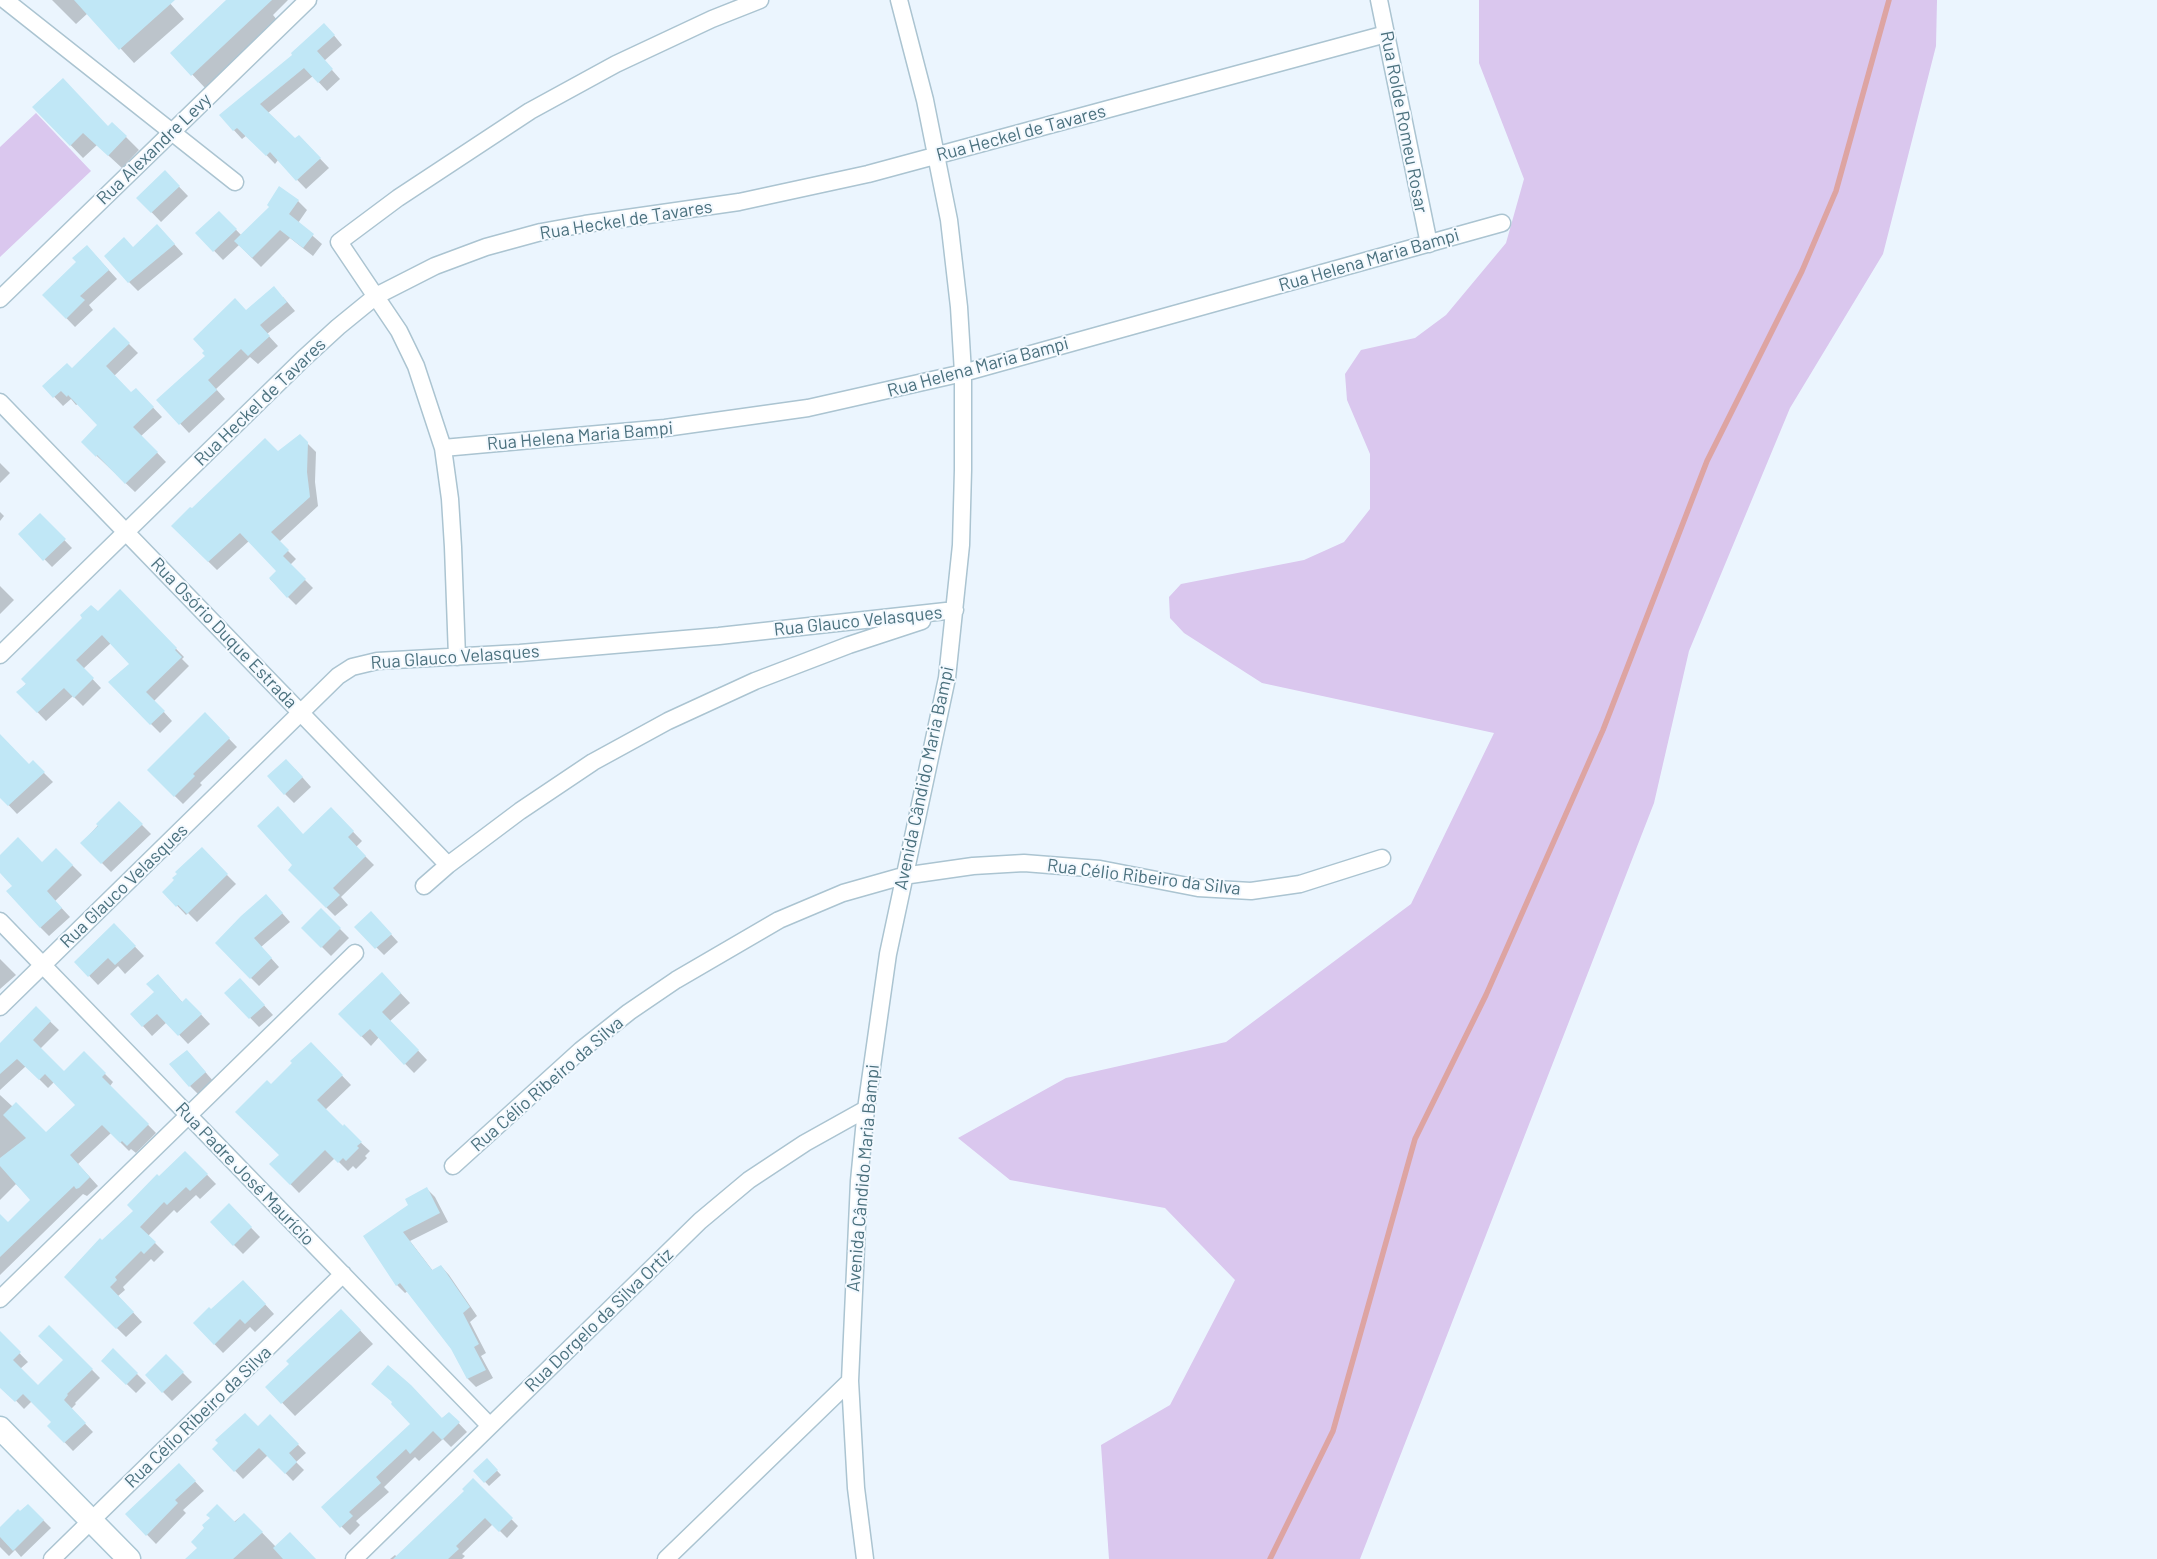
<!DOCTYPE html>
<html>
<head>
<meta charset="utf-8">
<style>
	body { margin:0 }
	canvas { display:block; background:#ebf5fe }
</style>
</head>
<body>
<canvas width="2157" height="1559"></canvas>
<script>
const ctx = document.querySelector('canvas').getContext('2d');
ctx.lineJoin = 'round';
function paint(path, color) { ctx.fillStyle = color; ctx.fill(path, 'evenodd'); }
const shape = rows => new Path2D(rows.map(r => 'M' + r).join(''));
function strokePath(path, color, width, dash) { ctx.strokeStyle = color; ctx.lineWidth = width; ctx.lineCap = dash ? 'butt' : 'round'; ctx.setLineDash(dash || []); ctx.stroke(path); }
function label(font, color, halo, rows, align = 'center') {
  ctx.font = font + ' Barlow,sans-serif'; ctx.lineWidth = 4; ctx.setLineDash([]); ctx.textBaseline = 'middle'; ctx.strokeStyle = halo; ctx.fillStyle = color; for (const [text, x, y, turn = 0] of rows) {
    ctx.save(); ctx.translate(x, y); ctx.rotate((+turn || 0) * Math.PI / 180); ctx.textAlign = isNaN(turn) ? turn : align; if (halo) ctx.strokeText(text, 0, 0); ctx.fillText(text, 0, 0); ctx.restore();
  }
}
paint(shape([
	[1479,0,1937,0,1936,46,1883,254,1790,408,1689,651,1654,803,1360,1559,1109,1559,1101,1445,1170,1405,1235,1280,1165,1208,1010,1180,958,1138,1066,1078,1226,1042,1411,904,1494,733,1262,683,1184,633,1170,618,1169,597,1181,584,1304,560,1344,542,1370,509,1370,454,1347,400,1345,374,1361,350,1415,338,1446,315,1506,243,1524,179,1479,63],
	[36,113,91,171,0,257,0,147]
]), '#dac7ee');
paint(shape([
	[52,0,167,0,184,19,134,63,88,13,76,24],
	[228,0,288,0,273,15,278,21,206,89,172,53],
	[332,33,342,45,324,61,340,79,327,91,313,76,268,113,295,140,307,145,329,168,306,189,278,160,275,164,247,135,242,139,221,116],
	[34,107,108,127,126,137,139,150,122,168,97,145,83,158],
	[165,172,188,196,161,222,138,198],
	[298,201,307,210,298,223,322,244,313,256,290,238,261,267,239,245,223,260,197,233,219,212,242,236],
	[166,235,183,254,138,291,129,282,133,248],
	[96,256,117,279,89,305,93,310,75,327,44,295],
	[283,297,295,311,267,334,278,346,258,364,250,357,216,389,225,399,189,433,158,400,207,356,246,311],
	[114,329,138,353,114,376,131,394,145,399,162,417,141,436,166,462,135,492,82,442,99,425,78,404,76,405,71,399,63,406,44,386,73,370],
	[300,436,316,452,315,482,318,506,279,542,296,559,290,565,313,588,296,605,270,579,278,571,249,541,217,570,172,526,192,510,278,453],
	[0,463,10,473,0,483],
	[0,512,4,516,0,521],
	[40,515,72,548,52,567,20,534],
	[0,586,14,600,0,614],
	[120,591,184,657,182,659,189,666,154,701,172,721,160,733,110,683,130,664,111,643,83,669,101,688,83,706,73,696,46,721,18,692],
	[205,714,237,747,200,783,202,785,183,804,148,770],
	[0,735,29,766,33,762,53,782,17,814,0,796],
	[295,769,311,787,294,803,285,794],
	[119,802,151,834,111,872,82,843],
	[331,809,362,841,356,847,374,865,341,897,348,905,335,916,289,870,294,865,303,835],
	[56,849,82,875,55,901,70,917,49,936,40,927,14,886,0,871,0,857,42,863],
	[201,849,236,884,197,922,188,913,186,915,164,892],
	[266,895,290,922,261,947,279,967,259,986,216,943],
	[321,910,349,938,331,956,303,928],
	[378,920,398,942,384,955,356,927],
	[114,925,144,956,125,974,118,966,98,985,76,962],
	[0,959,16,975,0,989],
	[391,983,410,1003,390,1021,427,1060,414,1073,379,1037,371,1046,340,1014],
	[167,985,183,1003,195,1008,210,1024,188,1044,167,1022,152,1036,132,1014],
	[249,989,273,1015,259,1027,226,993],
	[36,1008,59,1030,40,1049,64,1073,84,1053,113,1082,110,1086,156,1133,136,1153,131,1149,129,1151,111,1133,78,1164,98,1186,87,1196,83,1194,0,1275,0,1216,8,1224,32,1200,16,1184,0,1200,0,1095,13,1107,46,1134,77,1105,54,1082,48,1088,26,1066,0,1090,0,1044],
	[311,1043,351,1085,325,1110,370,1151,365,1156,367,1158,356,1169,353,1166,348,1171,335,1158,299,1193,271,1164,280,1155,271,1086],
	[187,1051,214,1082,199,1095,190,1086],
	[185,1152,216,1184,200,1199,196,1195,177,1213,174,1210,148,1236,164,1252,154,1262,151,1259,123,1287,125,1290,118,1296,142,1322,126,1337,65,1277,135,1211,159,1178],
	[427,1189,435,1197,448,1222,410,1241,433,1271,441,1266,449,1275,477,1316,470,1322,486,1353,481,1356,493,1378,476,1387,468,1379,452,1348,408,1291,405,1293,397,1285,365,1236,410,1206],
	[229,1205,260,1237,243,1254,211,1222],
	[252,1290,274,1314,255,1332,250,1327,223,1353,194,1323,211,1311],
	[354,1324,373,1344,295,1416,267,1387],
	[49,1326,100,1378,75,1403,76,1404,71,1409,93,1432,73,1451,49,1426,53,1422,32,1401,24,1409,0,1384,1,1334,28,1362,20,1369,38,1386,64,1360],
	[113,1350,146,1383,136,1393,103,1361],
	[166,1356,192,1382,172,1401,146,1375],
	[449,1413,467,1432,451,1447,443,1439,419,1461,415,1457,384,1487,389,1492,356,1521,360,1525,350,1535,322,1507],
	[270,1416,306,1453,296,1462,304,1470,293,1481,268,1455,243,1479,214,1449,258,1428],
	[487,1460,501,1475,489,1486,475,1471],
	[188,1474,204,1491,183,1510,186,1513,156,1544,127,1514],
	[473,1480,518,1526,507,1538,493,1524,462,1554,465,1556,462,1559,390,1559,395,1555,397,1557,466,1491],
	[28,1505,51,1528,21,1557,15,1550,9,1556,0,1547,0,1528],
	[244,1514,276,1547,314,1559,187,1559]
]), '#0003');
strokePath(shape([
	[1270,1559,1333,1431,1415,1139,1486,995,1603,730,1707,461,1802,271,1836,191,1889,0]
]), '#dda4a2', 5.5);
paint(shape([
	[74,0,175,0,119,50],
	[226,0,272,0,191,76,170,53],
	[324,23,335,35,317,51,333,69,318,83,304,68,260,104,295,138,299,135,321,158,296,181,270,152,266,156,237,128,233,131,219,115,292,55,291,53],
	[63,78,108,126,112,122,127,136,108,156,83,133,70,146,32,107],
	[165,170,180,186,151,213,136,198],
	[279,186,299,200,289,214,314,234,303,248,280,230,252,258,234,241,269,207,267,205],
	[219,211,237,229,213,252,195,233],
	[157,224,175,244,128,283,104,256,124,237,133,247],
	[87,245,109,270,80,296,85,300,66,319,42,295,76,262,72,258],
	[274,286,287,302,260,325,270,336,248,356,241,349,208,380,217,390,179,425,156,400,205,356,202,353,204,351,193,339,235,298,246,310],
	[114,327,130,343,106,366,131,392,136,388,154,407,133,427,158,452,125,484,97,455,96,457,81,442,97,425,68,395,67,397,61,391,53,398,42,386,67,363,72,368],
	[300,434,308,442,307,472,310,497,271,532,289,550,283,556,306,579,287,598,269,578,276,571,240,533,208,562,171,526,190,507,192,508,265,438,278,451],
	[40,513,66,539,43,561,18,534],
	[120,589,177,648,175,650,182,657,146,692,165,711,150,725,108,682,129,664,102,635,76,660,94,678,74,698,64,688,37,713,16,692,26,684,21,679,82,618,80,615,91,605,98,611],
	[205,712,230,738,193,774,195,776,174,797,147,770],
	[0,734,29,764,33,760,45,772,8,806,0,798],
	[286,759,303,777,284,795,267,776],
	[119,801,143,824,101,864,80,843,98,826,96,824],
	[278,806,303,834,331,807,354,831,348,837,366,856,333,888,340,895,326,908,288,870,292,865,257,826],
	[18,837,42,862,56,848,73,865,47,891,62,908,40,928,6,891,12,886,0,873,0,855],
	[202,847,228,874,187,914,178,905,176,907,162,892,174,880,172,878,177,874,175,872],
	[266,894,283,913,254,938,272,958,250,979,215,943,241,916],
	[321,908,341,928,321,948,301,928],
	[371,911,392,934,375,949,354,927],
	[114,923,136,946,115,965,108,958,88,977,74,962],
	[382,972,401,993,382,1012,419,1050,404,1065,370,1029,361,1037,338,1014],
	[158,974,182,1002,186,998,202,1014,178,1036,157,1014,142,1027,130,1014,154,992,146,984],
	[240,978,265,1005,249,1019,224,993],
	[36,1006,51,1021,33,1040,64,1071,84,1051,106,1073,102,1077,149,1124,127,1146,122,1141,120,1143,102,1125,70,1155,90,1177,79,1188,76,1189,74,1186,0,1257,0,1214,8,1222,30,1200,0,1166,0,1158,26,1138,3,1115,16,1102,46,1132,75,1105,45,1074,39,1080,17,1059,0,1074,0,1043],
	[311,1042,343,1075,317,1100,343,1126,344,1124,362,1142,357,1146,359,1148,346,1161,343,1158,338,1163,325,1150,290,1185,269,1164,279,1155,235,1112,267,1080,271,1084,292,1063,290,1061],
	[187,1050,206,1072,189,1087,169,1064],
	[185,1151,208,1174,190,1191,186,1187,167,1205,164,1202,140,1227,156,1242,144,1254,141,1251,115,1277,117,1280,110,1287,134,1312,116,1329,64,1277,100,1238,102,1240,133,1211,127,1205,157,1174,159,1176],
	[427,1187,440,1213,403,1232,432,1270,441,1265,470,1307,463,1313,479,1344,474,1347,486,1370,467,1379,451,1349,400,1283,396,1286,363,1236,408,1205,405,1199],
	[229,1203,252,1227,233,1246,210,1222],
	[243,1280,266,1304,245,1324,240,1319,214,1345,193,1323,209,1307,211,1309],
	[341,1309,361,1330,281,1404,265,1387,289,1364,286,1361],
	[49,1325,93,1369,67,1394,68,1395,64,1400,86,1423,64,1443,47,1426,51,1422,23,1394,15,1402,0,1388,0,1331,21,1352,13,1360,38,1385,63,1360,38,1336],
	[113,1348,138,1373,126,1385,101,1361],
	[166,1354,184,1372,162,1393,145,1375],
	[388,1365,411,1385,442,1418,449,1412,460,1422,442,1440,433,1431,410,1454,406,1449,376,1477,381,1483,349,1512,353,1516,340,1528,321,1507,410,1424,391,1404,392,1402,371,1384],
	[245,1413,258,1426,270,1414,299,1444,289,1453,297,1462,285,1474,259,1448,234,1472,212,1449,218,1443,215,1440],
	[487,1458,498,1470,484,1483,473,1471],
	[179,1463,196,1481,175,1500,178,1503,146,1536,125,1514],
	[473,1478,513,1518,499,1532,485,1518,456,1546,459,1549,448,1559,393,1559,464,1491,462,1489],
	[28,1504,44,1520,13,1551,0,1537,0,1527,18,1509,20,1511],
	[217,1504,235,1522,244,1513,263,1532,233,1559,185,1559,197,1548,191,1542,204,1528,202,1525,210,1518,206,1515],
	[290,1532,316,1559,283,1559,273,1548]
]), '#c0e7f6');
const street = shape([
	[5,0,235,182],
	[1379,0,1429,244],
	[0,299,308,0],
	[0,402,448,865],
	[443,448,665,428,808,408,963,373,1502,223],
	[0,655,303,359,338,327,376,296,435,266,486,247,541,232,585,224,739,202,868,174,1386,34],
	[457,657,453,547,450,499,443,448,416,366,399,331,339,242,398,198,530,111,616,64,712,19,760,0],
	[424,886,448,865,520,811,593,762,668,721,755,681,849,645,922,621],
	[0,921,490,1426],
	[0,1007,338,676,352,667,377,661,520,653,719,636,955,610],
	[453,1166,581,1050,629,1012,676,980,779,920,843,893,903,876,973,866,1024,863,1100,869,1198,888,1251,891,1300,884,1382,858],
	[0,1299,355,953],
	[52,1559,343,1274],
	[354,1559,700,1221,749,1180,805,1143,866,1109],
	[666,1559,850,1381],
	[865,1559,856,1488,850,1381,859,1181,866,1109,888,954,947,678,961,545,963,470,963,373,959,307,949,220,925,100,899,0]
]);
const secondary = shape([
	[0,1428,129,1559]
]);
strokePath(street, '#abc4d1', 19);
strokePath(secondary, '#a9c6d4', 25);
strokePath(street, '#fff', 16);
strokePath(secondary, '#fff', 22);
label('18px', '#4a707d', '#f3f9ff', [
	["Rua Rolde Romeu Rosar",1404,122,79],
	["Rua Heckel de Tavares",1021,133,-15],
	["Rua Alexandre Levy",154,149,-44],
	["Rua Heckel de Tavares",626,220,-9],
	["Rua Helena Maria Bampi",1369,260,-16],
	["Rua Helena Maria Bampi",978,367,-15],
	["Rua Heckel de Tavares",260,402,-44],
	["Rua Helena Maria Bampi",580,436,-5],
	["Rua Glauco Velasques",858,621,-6],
	["Rua Osório Duque Estrada",224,633,46],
	["Rua Glauco Velasques",455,657,-4],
	["Avenida Cândido Maria Bampi",924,778,-78],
	["Rua Célio Ribeiro da Silva",1144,877,7],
	["Rua Glauco Velasques",124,886,-44],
	["Rua Célio Ribeiro da Silva",547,1084,-41],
	["Rua Padre José Maurício",245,1174,46],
	["Avenida Cândido Maria Bampi",863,1178,-85],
	["Rua Dorgelo da Silva Ortiz",599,1320,-44],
	["Rua Célio Ribeiro da Silva",198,1417,-44]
]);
</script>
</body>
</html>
